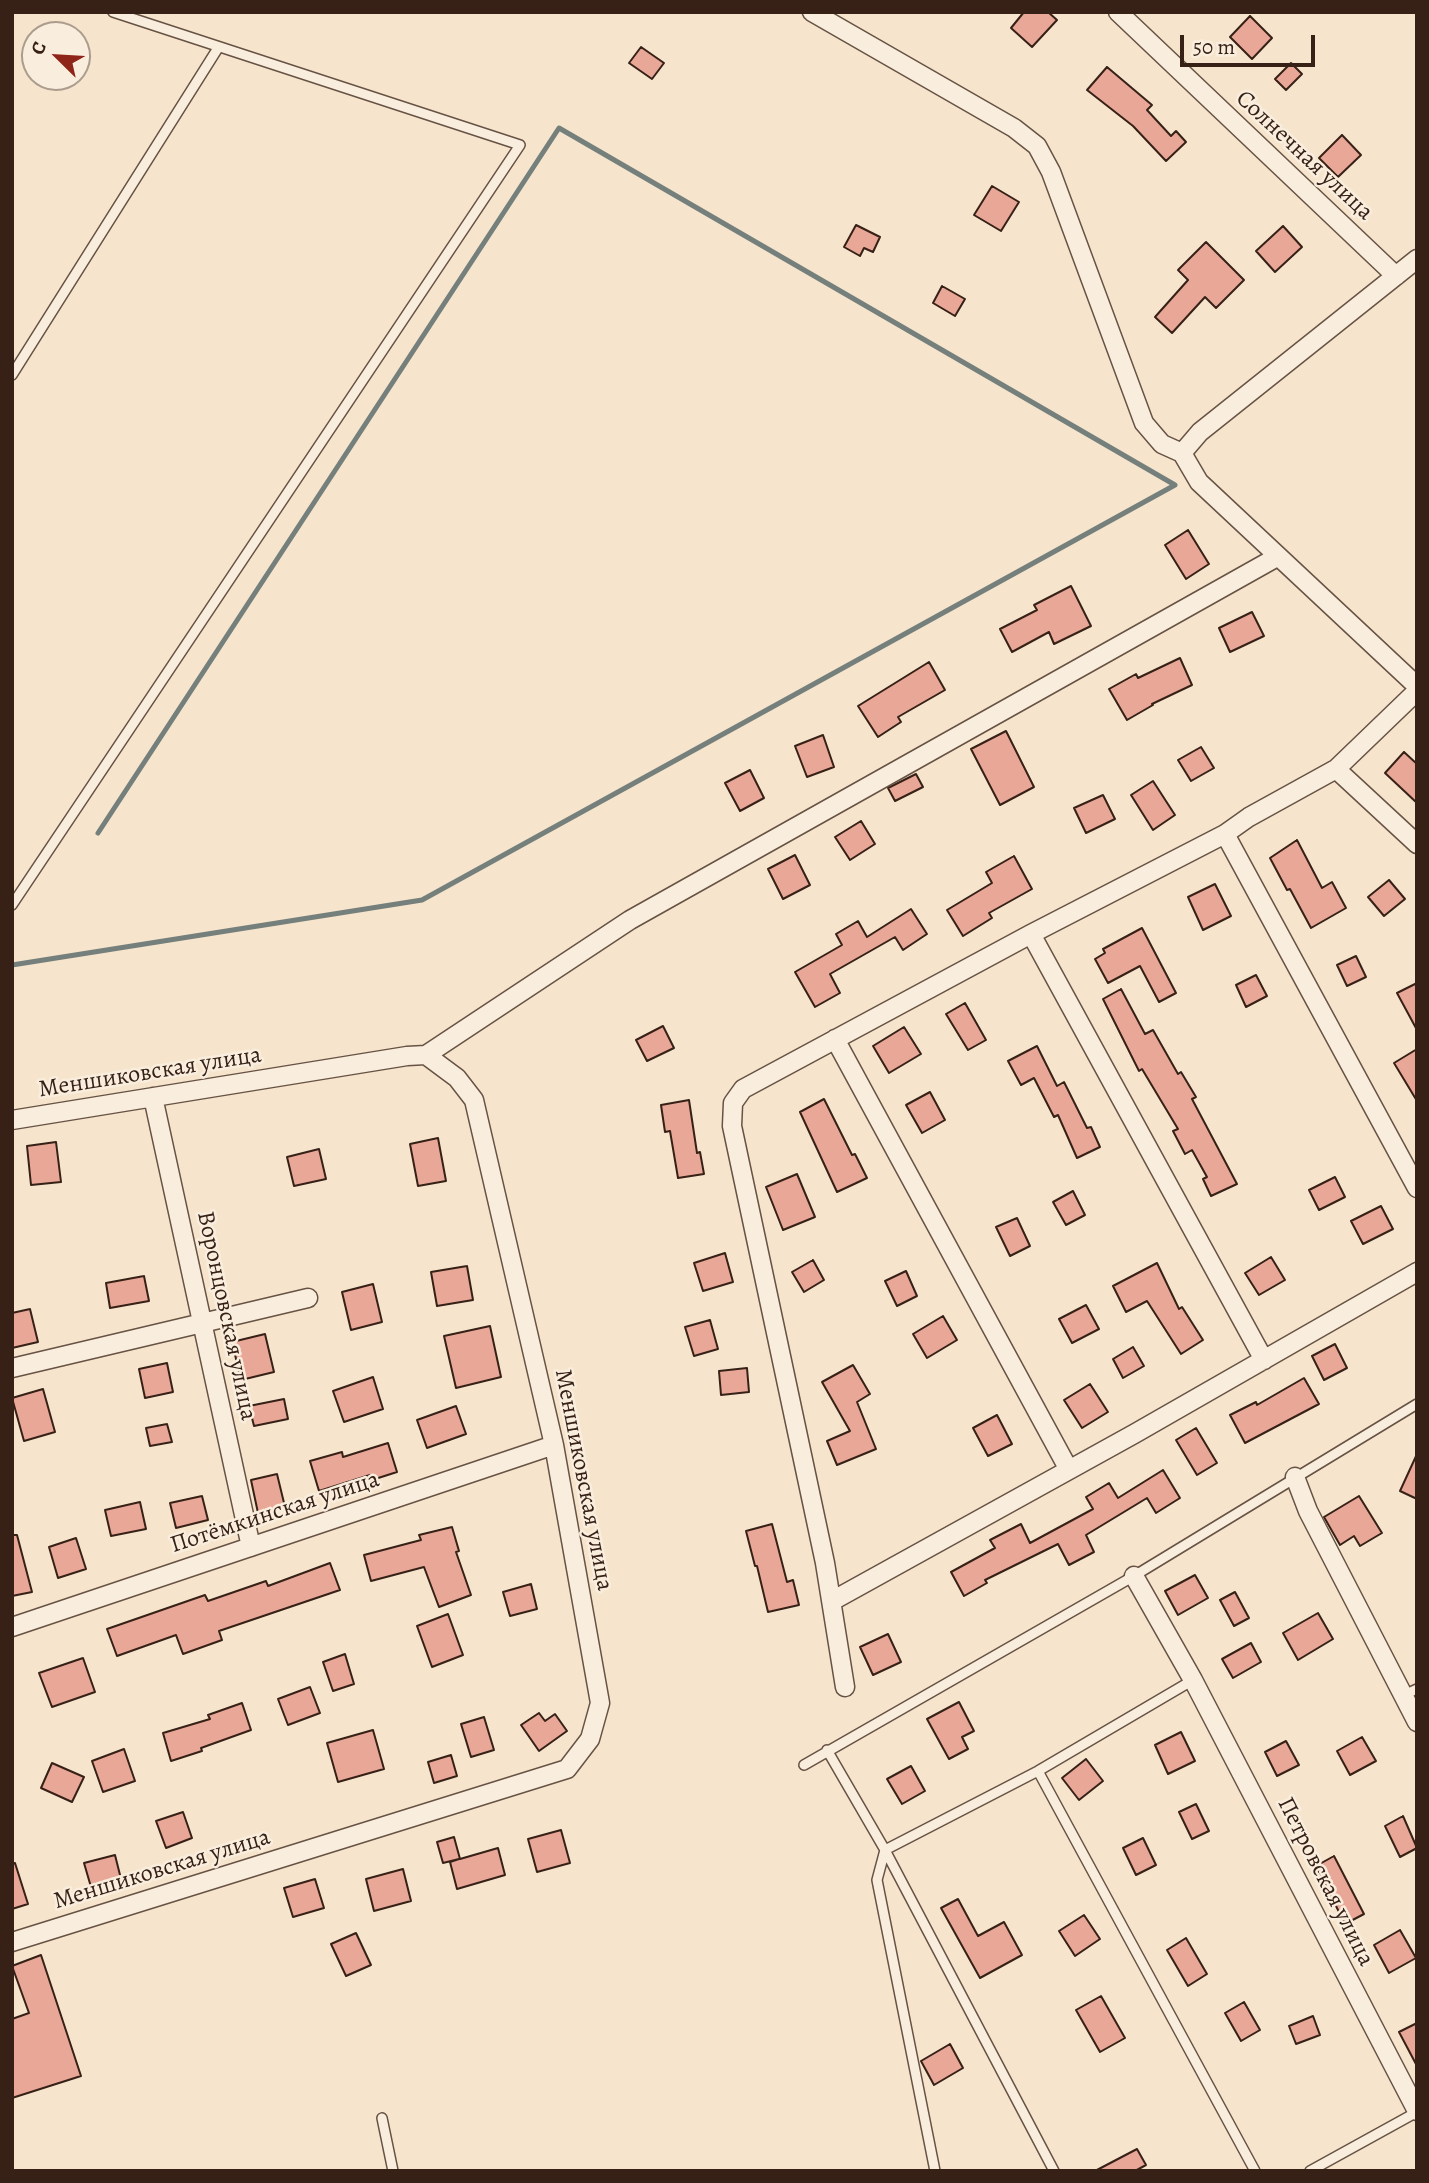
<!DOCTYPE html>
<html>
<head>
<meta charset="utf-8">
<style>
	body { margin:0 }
	#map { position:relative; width:1429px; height:2183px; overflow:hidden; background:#f6e5cc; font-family:Alegreya,serif }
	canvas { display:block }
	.frame { position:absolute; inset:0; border:14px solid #372117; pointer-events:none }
	.north { position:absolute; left:21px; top:21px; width:70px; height:70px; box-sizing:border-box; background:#f9eede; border:2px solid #ab9c8e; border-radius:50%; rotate:294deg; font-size:19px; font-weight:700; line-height:28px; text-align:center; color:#372117 }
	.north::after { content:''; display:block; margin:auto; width:24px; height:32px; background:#8f2418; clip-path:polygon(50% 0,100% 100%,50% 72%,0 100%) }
	.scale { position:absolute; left:1180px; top:35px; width:135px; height:32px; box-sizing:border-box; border:4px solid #372117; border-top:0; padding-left:9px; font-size:21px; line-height:24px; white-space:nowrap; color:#372117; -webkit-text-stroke:5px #f9eede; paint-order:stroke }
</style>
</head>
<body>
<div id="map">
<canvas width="1429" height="2183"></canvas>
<div class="frame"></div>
<div class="north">С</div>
<div class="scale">50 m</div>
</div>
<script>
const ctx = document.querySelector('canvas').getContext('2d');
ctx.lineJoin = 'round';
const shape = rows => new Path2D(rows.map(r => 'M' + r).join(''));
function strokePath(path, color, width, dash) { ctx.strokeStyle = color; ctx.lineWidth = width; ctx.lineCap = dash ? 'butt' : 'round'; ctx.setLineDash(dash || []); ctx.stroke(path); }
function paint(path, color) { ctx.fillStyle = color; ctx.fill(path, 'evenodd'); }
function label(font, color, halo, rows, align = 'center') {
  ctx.font = font + ' Alegreya,serif'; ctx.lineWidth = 5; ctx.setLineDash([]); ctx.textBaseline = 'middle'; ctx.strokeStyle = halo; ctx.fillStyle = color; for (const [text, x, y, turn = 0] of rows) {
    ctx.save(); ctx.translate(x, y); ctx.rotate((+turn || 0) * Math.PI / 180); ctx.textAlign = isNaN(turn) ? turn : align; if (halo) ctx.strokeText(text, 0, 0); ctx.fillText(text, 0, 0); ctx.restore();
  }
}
strokePath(shape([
	[12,965,422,900,1175,485,559,128,98,833]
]), '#757f7b', 5);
const building = shape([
	[1024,12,1048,12,1057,20,1032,47,1011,28,1024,12],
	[1250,16,1272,38,1252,59,1230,37,1250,16],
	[641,47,664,63,652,79,629,63,641,47],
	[1291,63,1302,74,1286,90,1275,79,1291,63],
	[1107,67,1152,105,1147,110,1171,136,1176,131,1186,142,1166,161,1133,126,1087,90,1107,67],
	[1342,135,1361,155,1338,177,1319,158,1342,135],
	[992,186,1019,202,1001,231,974,215,992,186],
	[856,225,880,237,873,252,864,248,860,256,844,247,856,225],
	[1283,226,1302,247,1275,272,1256,251,1283,226],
	[1206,242,1244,280,1216,308,1205,297,1172,333,1155,317,1188,280,1178,270,1206,242],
	[942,286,965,299,955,316,933,303,942,286],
	[1188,530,1209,564,1186,579,1165,545,1188,530],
	[1071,586,1091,626,1054,644,1049,632,1012,652,1000,629,1037,610,1034,605,1071,586],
	[1252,612,1264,636,1230,652,1219,628,1252,612],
	[1180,658,1192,685,1152,704,1153,705,1127,720,1109,689,1136,674,1138,678,1180,658],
	[929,662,945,690,898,717,901,722,878,737,858,706,929,662],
	[1006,731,1034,787,1000,805,971,749,1006,731],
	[823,735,834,767,807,777,795,746,823,735],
	[1201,747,1214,768,1191,781,1178,760,1201,747],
	[1404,752,1417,764,1417,803,1385,773,1404,752],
	[750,770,764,798,740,811,725,783,750,770],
	[916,774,923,787,895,801,888,788,916,774],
	[1153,781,1175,815,1153,830,1131,795,1153,781],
	[1103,795,1115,819,1086,833,1074,808,1103,795],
	[861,821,875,844,850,860,835,837,861,821],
	[1297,840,1322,888,1332,882,1346,908,1311,928,1290,889,1287,890,1270,858,1297,840],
	[795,855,810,885,783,899,768,869,795,855],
	[1014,856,1032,889,989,913,992,918,963,936,947,910,992,883,986,872,1014,856],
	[1389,880,1405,899,1384,916,1368,897,1389,880],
	[1215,884,1231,916,1203,930,1188,897,1215,884],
	[911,909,927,934,903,950,895,937,830,974,840,993,815,1007,795,972,842,945,836,934,858,921,867,937,911,909],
	[1142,928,1176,993,1159,1002,1140,966,1108,983,1095,959,1105,953,1103,949,1142,928],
	[1356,956,1366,977,1347,986,1337,965,1356,956],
	[1256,975,1267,996,1246,1007,1236,985,1256,975],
	[1417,983,1417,1030,1397,993,1417,983],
	[1121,989,1145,1034,1153,1030,1178,1074,1181,1072,1196,1097,1192,1099,1237,1184,1211,1196,1203,1179,1207,1177,1192,1150,1185,1154,1173,1131,1178,1129,1142,1069,1139,1071,1103,999,1121,989],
	[965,1003,986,1040,968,1050,946,1014,965,1003],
	[663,1026,674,1048,647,1061,636,1040,663,1026],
	[904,1027,921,1054,889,1073,873,1046,904,1027],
	[1037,1046,1057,1086,1064,1082,1087,1128,1091,1127,1100,1147,1077,1158,1058,1115,1054,1117,1034,1078,1021,1085,1008,1061,1037,1046],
	[1417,1049,1417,1101,1394,1063,1417,1049],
	[930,1092,945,1120,922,1133,906,1105,930,1092],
	[824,1099,852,1155,855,1154,867,1178,837,1192,800,1112,824,1099],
	[689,1100,697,1153,700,1152,704,1174,678,1178,670,1131,665,1132,661,1105,689,1100],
	[438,1138,446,1181,418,1186,410,1144,438,1138],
	[56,1142,61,1182,31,1185,27,1146,56,1142],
	[319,1149,326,1179,294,1186,287,1157,319,1149],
	[797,1174,815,1217,783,1230,766,1187,797,1174],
	[1335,1177,1345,1197,1319,1210,1309,1190,1335,1177],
	[1073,1191,1085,1215,1066,1225,1053,1202,1073,1191],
	[1381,1206,1393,1229,1363,1244,1351,1221,1381,1206],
	[1017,1218,1030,1246,1010,1256,996,1227,1017,1218],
	[725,1253,733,1282,703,1291,694,1263,725,1253],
	[1271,1257,1285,1280,1259,1295,1245,1273,1271,1257],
	[813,1260,824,1280,804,1292,792,1272,813,1260],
	[1157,1263,1179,1309,1182,1307,1203,1340,1181,1354,1147,1301,1126,1312,1113,1286,1157,1263],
	[467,1266,473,1300,437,1306,431,1272,467,1266],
	[906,1271,917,1296,897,1306,885,1281,906,1271],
	[144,1276,149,1301,110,1308,106,1283,144,1276],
	[373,1284,382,1322,351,1330,342,1292,373,1284],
	[1086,1305,1099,1329,1072,1343,1059,1319,1086,1305],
	[30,1309,38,1342,12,1348,12,1313,30,1309],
	[943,1316,957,1340,927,1358,913,1334,943,1316],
	[710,1320,718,1349,694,1356,685,1327,710,1320],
	[490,1326,501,1377,456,1388,444,1336,490,1326],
	[265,1334,274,1372,241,1380,232,1342,265,1334],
	[1335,1344,1347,1368,1324,1380,1312,1356,1335,1344],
	[1133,1347,1144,1366,1123,1378,1113,1359,1133,1347],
	[167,1363,173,1392,145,1398,139,1369,167,1363],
	[853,1365,870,1394,857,1402,876,1449,837,1465,827,1441,850,1431,822,1382,853,1365],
	[747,1368,749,1392,721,1395,719,1371,747,1368],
	[373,1377,383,1409,344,1422,333,1391,373,1377],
	[1304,1378,1319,1404,1245,1443,1230,1415,1256,1402,1257,1405,1304,1378],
	[1090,1384,1108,1412,1082,1428,1064,1400,1090,1384],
	[43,1389,55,1432,24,1441,12,1398,43,1389],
	[284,1399,288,1419,254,1426,249,1406,284,1399],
	[456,1406,466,1434,427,1448,417,1420,456,1406],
	[997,1415,1012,1444,988,1456,973,1428,997,1415],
	[167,1424,172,1442,150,1446,146,1428,167,1424],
	[1196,1428,1217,1463,1197,1475,1176,1440,1196,1428],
	[388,1443,397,1472,372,1480,370,1475,319,1491,310,1461,342,1452,343,1457,388,1443],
	[1417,1454,1417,1499,1400,1491,1417,1454],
	[1163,1470,1180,1498,1156,1513,1147,1498,1086,1535,1094,1552,1069,1565,1058,1544,985,1580,987,1583,964,1596,951,1572,995,1548,990,1540,1021,1524,1030,1543,1093,1509,1086,1497,1109,1483,1118,1498,1163,1470],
	[277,1474,285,1507,258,1513,251,1480,277,1474],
	[202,1496,208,1520,176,1528,170,1503,202,1496],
	[1359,1496,1382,1533,1360,1546,1354,1536,1340,1545,1324,1517,1359,1496],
	[140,1502,146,1529,111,1536,105,1510,140,1502],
	[772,1524,787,1582,793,1580,799,1605,768,1612,757,1566,755,1566,746,1531,772,1524],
	[452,1527,459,1551,456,1552,471,1595,439,1607,424,1567,371,1581,364,1555,421,1540,419,1535,452,1527],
	[12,1535,17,1535,32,1592,12,1596,12,1535],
	[76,1538,86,1569,58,1578,49,1547,76,1538],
	[330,1563,340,1590,219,1631,222,1640,183,1654,176,1635,117,1656,107,1629,205,1595,208,1601,266,1581,268,1586,330,1563],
	[1195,1575,1208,1598,1178,1615,1165,1591,1195,1575],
	[531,1584,537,1609,510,1616,503,1592,531,1584],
	[1235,1592,1249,1618,1234,1626,1220,1600,1235,1592],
	[1318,1613,1333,1639,1298,1660,1283,1633,1318,1613],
	[448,1614,463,1655,432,1667,417,1626,448,1614],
	[888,1634,901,1662,873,1675,860,1647,888,1634],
	[1251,1643,1261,1662,1233,1678,1222,1659,1251,1643],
	[345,1654,354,1684,333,1691,323,1662,345,1654],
	[83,1658,95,1692,52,1707,39,1673,83,1658],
	[310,1687,320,1713,288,1725,278,1699,310,1687],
	[959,1702,974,1731,962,1737,968,1749,949,1759,927,1719,959,1702],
	[242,1703,251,1730,201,1748,202,1751,171,1761,163,1733,210,1719,208,1715,242,1703],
	[539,1713,545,1721,555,1714,567,1731,539,1751,521,1725,539,1713],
	[484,1717,494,1750,471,1757,461,1724,484,1717],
	[373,1730,384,1769,338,1782,327,1743,373,1730],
	[1181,1732,1195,1761,1168,1774,1155,1745,1181,1732],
	[1362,1737,1376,1761,1350,1775,1337,1751,1362,1737],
	[1286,1741,1299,1765,1277,1776,1265,1752,1286,1741],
	[124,1749,135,1781,103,1792,92,1761,124,1749],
	[451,1755,457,1776,434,1783,428,1762,451,1755],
	[1086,1759,1103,1781,1079,1800,1062,1778,1086,1759],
	[52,1763,84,1777,72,1802,41,1788,52,1763],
	[911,1766,925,1791,902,1804,887,1779,911,1766],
	[1196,1804,1209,1831,1192,1839,1179,1812,1196,1804],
	[183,1812,192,1838,166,1848,156,1821,183,1812],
	[1403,1816,1417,1848,1400,1857,1385,1826,1403,1816],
	[561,1830,570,1863,537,1872,528,1839,561,1830],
	[454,1837,460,1859,498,1848,505,1875,457,1889,450,1862,459,1859,443,1863,437,1842,454,1837],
	[1143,1838,1156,1865,1136,1875,1123,1848,1143,1838],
	[115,1855,121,1879,91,1887,84,1863,115,1855],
	[1334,1856,1364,1914,1345,1924,1316,1866,1334,1856],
	[15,1863,28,1904,12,1909,12,1864,15,1863],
	[403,1869,411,1901,374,1911,366,1879,403,1869],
	[315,1879,324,1908,293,1917,284,1888,315,1879],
	[958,1899,978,1936,1004,1922,1022,1955,980,1978,941,1908,958,1899],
	[1084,1915,1100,1939,1075,1956,1059,1931,1084,1915],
	[1400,1930,1416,1958,1389,1973,1374,1945,1400,1930],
	[356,1933,371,1965,346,1976,331,1944,356,1933],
	[1186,1938,1207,1974,1188,1986,1167,1950,1186,1938],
	[41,1955,81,2076,12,2098,12,2019,29,2013,12,1966,41,1955],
	[1101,1996,1125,2038,1100,2052,1076,2010,1101,1996],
	[1244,2002,1260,2030,1241,2041,1225,2013,1244,2002],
	[1313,2016,1320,2035,1296,2044,1289,2026,1313,2016],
	[1417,2023,1417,2066,1399,2032,1417,2023],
	[950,2044,963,2068,934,2085,921,2061,950,2044],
	[1137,2149,1146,2165,1135,2171,1095,2171,1137,2149]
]);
paint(building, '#e8a797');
strokePath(building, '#372117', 2);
const service = shape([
	[12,375,218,48],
	[12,905,520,145,113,12],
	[1404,1695,1417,1689],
	[827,1750,885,1850,1054,2171],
	[804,1765,1134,1576,1417,1404],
	[1038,1771,1255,2171],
	[382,2118,393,2171],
	[935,2171,877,1880,885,1850,1038,1771,1193,1680],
	[1310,2171,1417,2112]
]);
const minor = shape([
	[812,12,1014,128,1037,146,1051,172,1144,423,1162,444,1182,453],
	[1118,12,1396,276],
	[1417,259,1200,432,1182,453,1199,482,1417,686],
	[1336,769,1417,844],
	[1225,834,1417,1188],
	[1031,934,1264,1360],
	[835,1039,1069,1470],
	[426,1055,630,920,1277,557],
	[153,1097,251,1547],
	[12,1120,407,1056,426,1055,457,1078,474,1100,554,1445,600,1703,590,1739,567,1769,12,1942],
	[12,1368,308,1298],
	[1295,1477,1308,1511,1417,1722],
	[1134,1576,1193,1680,1417,2111],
	[832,1601,1134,1434,1417,1272],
	[12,1627,554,1445],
	[845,1687,825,1563,732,1126,733,1103,743,1089,1031,934,1225,834,1249,817,1336,769,1417,691]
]);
strokePath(service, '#675244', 12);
strokePath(minor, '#675244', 21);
strokePath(service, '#f9eede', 9);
strokePath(minor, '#f9eede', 18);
label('24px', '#372117', '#f9eede', [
	["Солнечная улица",1304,156,43],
	["Меншиковская улица",150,1073,-9],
	["Воронцовская улица",226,1316,78],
	["Меншиковская улица",583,1480,79],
	["Потёмкинская улица",275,1513,-18],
	["Меншиковская улица",162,1870,-17],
	["Петровская улица",1325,1882,63]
]);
</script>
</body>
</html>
